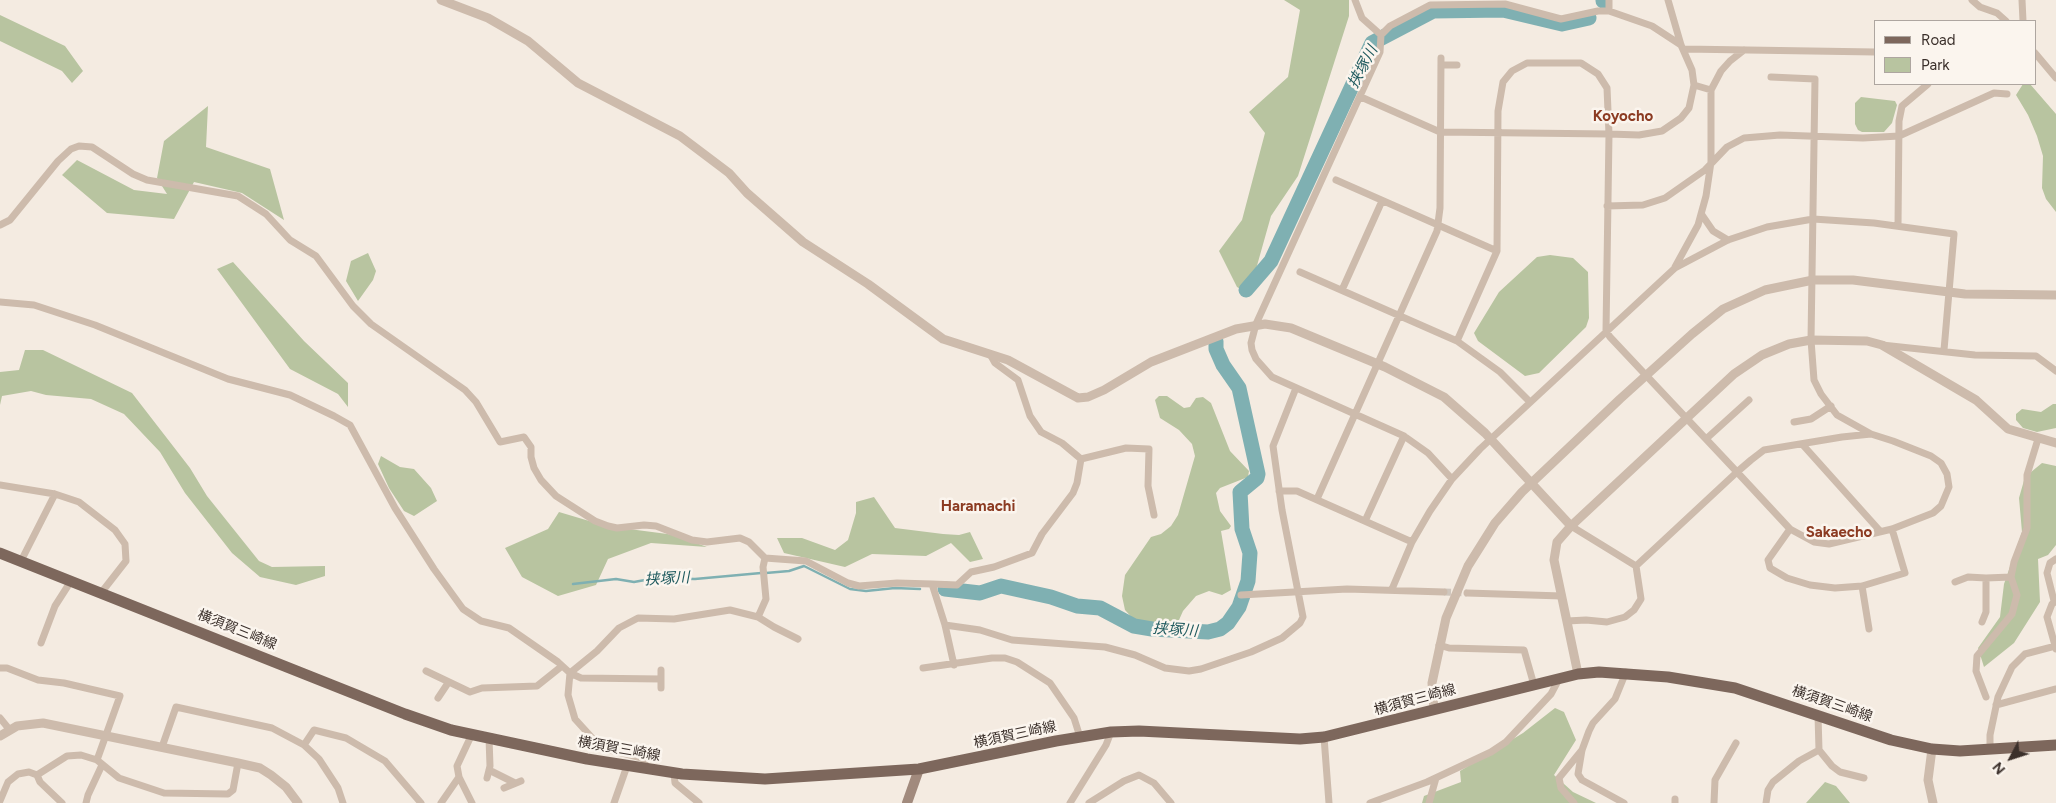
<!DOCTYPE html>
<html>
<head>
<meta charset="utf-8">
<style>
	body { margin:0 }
	#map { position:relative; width:2056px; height:803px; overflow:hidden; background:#f4ebe1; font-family:Figtree,sans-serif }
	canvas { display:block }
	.legend { position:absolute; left:1874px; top:20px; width:162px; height:65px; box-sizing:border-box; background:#fbf5ee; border:1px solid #aea6a0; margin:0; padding:6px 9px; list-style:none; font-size:15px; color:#3b302b }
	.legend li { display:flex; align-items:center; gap:10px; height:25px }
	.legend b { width:25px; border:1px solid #aea6a0 }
	.north { position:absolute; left:1986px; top:733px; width:50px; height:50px; -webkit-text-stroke:4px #fbf5ee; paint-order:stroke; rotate:230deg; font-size:14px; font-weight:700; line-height:20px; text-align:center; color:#3b302b }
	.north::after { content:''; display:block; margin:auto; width:18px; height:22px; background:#3b302b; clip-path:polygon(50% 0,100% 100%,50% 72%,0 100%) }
</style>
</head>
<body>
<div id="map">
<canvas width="2056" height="803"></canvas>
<ul class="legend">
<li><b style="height:6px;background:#7d675c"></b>Road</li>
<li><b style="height:14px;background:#b8c4a0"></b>Park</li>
</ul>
<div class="north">N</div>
</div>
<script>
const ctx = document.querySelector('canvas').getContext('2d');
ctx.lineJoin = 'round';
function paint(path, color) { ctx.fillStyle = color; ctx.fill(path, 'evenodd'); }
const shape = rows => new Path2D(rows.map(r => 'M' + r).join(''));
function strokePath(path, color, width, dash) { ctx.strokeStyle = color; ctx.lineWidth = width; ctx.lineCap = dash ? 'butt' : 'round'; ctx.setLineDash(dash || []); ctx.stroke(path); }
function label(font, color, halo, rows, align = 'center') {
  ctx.font = font + ' Figtree,"Noto Sans JP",sans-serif'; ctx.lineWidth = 5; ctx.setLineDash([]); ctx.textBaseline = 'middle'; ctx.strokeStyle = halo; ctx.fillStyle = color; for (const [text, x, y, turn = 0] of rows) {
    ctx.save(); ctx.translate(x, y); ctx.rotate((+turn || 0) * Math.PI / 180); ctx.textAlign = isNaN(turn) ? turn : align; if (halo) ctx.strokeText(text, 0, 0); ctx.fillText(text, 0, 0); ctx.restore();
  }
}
paint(shape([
	[1284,0,1349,0,1349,16,1298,176,1271,216,1249,294,1237,287,1219,251,1242,220,1265,133,1249,112,1288,77,1300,10],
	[0,15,65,46,83,71,72,83,62,71,0,41],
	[2023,84,2030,84,2056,114,2056,212,2046,199,2042,188,2043,156,2037,136,2028,115,2016,95],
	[1861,97,1895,101,1897,105,1892,123,1884,132,1862,132,1858,130,1855,124,1855,103],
	[208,106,206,147,270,169,284,220,242,193,194,182,174,219,107,213,62,175,77,160,134,190,167,194,157,178,164,141],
	[368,253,376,271,373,280,358,301,346,281,351,261],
	[1550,255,1573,258,1588,272,1589,318,1586,327,1539,373,1525,376,1478,341,1474,333,1499,292,1537,257],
	[233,262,304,341,348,383,348,407,338,394,290,369,217,269],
	[25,350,43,350,132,393,190,468,207,496,259,561,272,567,325,566,325,576,296,585,260,577,232,553,185,493,160,452,124,414,91,399,46,395,31,391,2,396,0,405,0,372,19,370],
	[1159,396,1167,396,1184,408,1190,407,1196,398,1203,397,1211,403,1230,451,1249,471,1248,477,1220,488,1216,493,1220,511,1231,526,1229,529,1221,531,1231,590,1222,595,1209,591,1196,596,1183,611,1179,620,1163,626,1135,621,1125,610,1122,596,1125,575,1151,537,1161,534,1171,526,1178,515,1195,456,1192,444,1179,430,1160,418,1155,400],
	[2053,404,2056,404,2056,428,2037,432,2023,428,2016,420,2016,414,2022,409,2041,412],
	[381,456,400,467,414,469,431,488,437,501,414,516,404,511,389,488,378,464],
	[2042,463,2056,466,2056,545,2048,555,2038,559,2040,602,2014,643,1984,667,1978,648,2000,617,2004,584,2022,532,2019,498,2025,477],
	[874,497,895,528,943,534,959,535,970,532,983,559,970,562,951,543,926,556,872,554,845,567,784,553,777,538,802,538,835,550,848,540,856,513,856,502],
	[559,512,606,526,675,535,707,547,651,543,608,559,596,585,558,596,522,577,505,548,548,529],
	[1555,708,1564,712,1576,740,1554,775,1573,792,1596,803,1422,803,1424,796,1461,782,1460,771,1523,733],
	[1825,782,1836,786,1850,803,1806,803]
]), '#b8c4a0');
strokePath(shape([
	[766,573,789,571,804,566,850,589,866,591,895,588,920,589],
	[573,584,616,579,634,582,656,578,695,579,761,573]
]), '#7fb0b2', 2.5);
strokePath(shape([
	[1603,1,1603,0],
	[1246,290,1271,261,1372,43,1433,11,1503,10,1562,24,1589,18],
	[945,589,980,593,1001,586,1051,597,1077,606,1100,608,1134,626,1152,629,1208,632,1220,629,1228,623,1239,607,1248,581,1250,553,1242,529,1240,492,1257,478,1258,474,1239,388,1223,365,1216,349,1216,341]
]), '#7fb0b2', 15);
strokePath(shape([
	[1444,592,1467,593]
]), '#cfc6bd', 7, [7, 3.5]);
strokePath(shape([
	[1355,0,1362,18,1381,35,1380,52,1256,324,1251,343,1252,350,1256,359,1272,377,1404,436,1428,453,1452,479],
	[1972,0,1980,7,1997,13,2006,21],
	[2022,0,2023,21],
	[1609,11,1609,0],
	[1381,35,1390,26,1430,5,1505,4,1561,19,1598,11,1609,11,1652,26,1681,45],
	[1684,49,1875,52],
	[2035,53,2056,78],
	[1441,65,1457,65],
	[1771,77,1815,79,1811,340,1814,380,1821,394,1837,415,1871,434],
	[1694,85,1711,90],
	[1361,97,1440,132,1609,134,1606,331,1610,337,1737,472,1790,529,1814,542,1829,544,1892,529,1933,513,1941,506,1949,487,1947,474,1941,463,1931,456,1893,441,1871,434,1842,437,1764,450,1751,460,1737,472,1636,566,1571,526],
	[1336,180,1497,251],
	[1607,206,1643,205,1665,198,1705,170,1727,147,1744,138,1780,135,1863,138,1899,136,1994,93,2007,94],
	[1702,215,1713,231,1728,240],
	[0,225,10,220,58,161,71,149,79,146,92,147,133,174,147,180,238,196,266,214,290,240,316,256,353,306,371,324,465,390,476,402,500,442,524,437,531,447,531,457,534,468,541,480,556,496,595,521,608,526,617,528,644,525,656,526,692,540,707,542,740,538,749,542,765,558,806,561,848,583,859,586,897,583,932,584,945,625,954,665],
	[1898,226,1899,121,1902,106,1928,84],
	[1675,267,1698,225,1706,196,1711,162,1711,90,1721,71,1730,61,1744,50],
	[1300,272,1457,341],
	[1342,290,1382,201],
	[0,302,34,305,95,325,228,379,290,395,334,416,350,425,395,508,434,569,463,609,481,621,509,628,558,662,570,673,581,678,661,679],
	[1882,345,1975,355,2036,356,2056,371],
	[1530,402,1500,372,1457,341,1497,251,1498,111,1503,82,1512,71,1527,63,1581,63,1598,74,1607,88,1609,134,1639,135,1662,131,1681,118,1689,108,1694,85,1692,70,1681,45,1668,0],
	[1794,422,1811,419,1831,406],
	[1706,439,1749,400],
	[1802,444,1880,531],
	[1081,459,1126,448,1149,449,1148,486,1154,515],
	[0,485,55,494,79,502,115,530,125,544,126,561,101,593],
	[1279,491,1297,491,1412,542],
	[1317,499,1437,231,1440,208,1441,58],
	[1365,521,1404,436],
	[1790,529,1768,560,1770,568,1787,578,1810,585,1835,588,1862,586,1905,573,1892,529],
	[21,561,55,494],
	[1955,582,1968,577,1986,578],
	[932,584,957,585,971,572,994,567,1032,553,1042,534,1073,493,1077,483,1081,459,1062,443,1041,432,1030,416,1018,380,995,363,990,354],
	[1862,586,1869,629],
	[1392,589,1412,542,1430,511,1452,479,1480,449,1675,268,1728,240,1767,227,1813,219,1874,223,1954,234,1944,350],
	[1467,593,1562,596],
	[1241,595,1347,589,1444,592],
	[2054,601,2047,573,2050,563,2056,559],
	[758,617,766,599,763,567,765,558],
	[1567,621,1586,620,1607,622,1625,617,1634,610,1641,599,1636,566],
	[1982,622,1986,612,1986,578,2011,577],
	[945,625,980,630,1012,640,1105,647,1135,655,1165,668,1189,671,1201,669,1251,652,1282,638,1300,623,1303,617,1282,510,1273,446,1296,388],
	[41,643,55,606,71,581],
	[1439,645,1449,648,1524,650,1534,685],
	[2056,649,2047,617,2052,604,2056,601],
	[0,668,7,668,38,680,64,683,120,696,97,760,119,778,164,793,228,794,233,790,238,763],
	[923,668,992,658,1005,658,1017,662,1050,683,1074,718,1080,737],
	[426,671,470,692,482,688,537,686,562,666],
	[661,688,661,670],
	[1986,697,1976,671,1977,656,2012,614,2017,595,2011,577,2014,562,2027,528,2027,475,2038,439],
	[438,698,448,683],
	[1996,705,2056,689],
	[0,718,9,729],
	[1324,737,1329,803],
	[304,745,314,730,346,738,385,761,421,803],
	[162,747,176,707,272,728,304,745,319,759,338,788,343,803],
	[1990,749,1990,735,1998,697,2012,667,2025,654,2056,646],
	[1819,750,1832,766,1840,772,1864,778],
	[645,769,645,762,642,758,610,750,595,741,575,719,568,695,570,673,597,651,619,628,638,618,674,619,730,610,758,617,774,627,798,639],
	[489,770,515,783],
	[674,773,675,783,699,803],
	[37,775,40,782,62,803],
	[459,777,457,766,472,734],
	[487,778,490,766,489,738],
	[504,788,521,781],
	[0,801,8,782,18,774,29,772,37,775,67,756,81,755,97,760],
	[86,803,88,795,102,765],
	[441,803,459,777,472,803],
	[614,803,627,766],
	[1070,803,1106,745,1111,732],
	[1089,803,1124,781,1139,775,1154,783,1171,803],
	[1370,803,1427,782,1491,752,1506,742,1551,694,1559,679],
	[1429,803,1436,778],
	[1574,803,1561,788,1559,778,1582,750],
	[1624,803,1582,780,1578,774,1582,750,1589,731,1593,723,1615,699,1626,672],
	[1675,803,1675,799],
	[1714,803,1715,780,1736,743],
	[1766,803,1768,790,1773,782,1799,761,1819,750,1818,715]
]), '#cdbbac', 7);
strokePath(shape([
	[441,0,488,18,528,41,578,83,680,136,729,173,747,193,803,242,868,284,943,339,1008,360,1078,398,1088,397,1104,390,1151,362,1236,329,1265,324,1291,328,1385,367,1444,397,1485,433,1571,526],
	[1578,674,1554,560,1557,542,1571,526,1734,374,1762,355,1789,344,1811,340,1867,341,1882,345,1976,400,2008,429,2056,443],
	[1434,710,1432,683,1446,618,1468,566,1495,523,1522,492,1620,399,1692,334,1723,309,1765,290,1813,280,1853,280,1965,294,2056,295],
	[0,736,17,726,43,723,238,763,260,768,271,775,286,787,298,803],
	[1932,749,1928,780,1933,803]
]), '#cdbbac', 9);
strokePath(shape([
	[907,803,919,769]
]), '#a18a7d', 10);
strokePath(shape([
	[0,553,405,714,451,730,587,759,682,774,765,779,919,769,1056,741,1111,732,1139,731,1300,739,1324,737,1578,674,1599,672,1668,677,1735,688,1891,740,1932,749,1960,751,2056,745]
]), '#7d675c', 11);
label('14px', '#3b302b', '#fbf5ee', [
	["横須賀三崎線",237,630,22],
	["横須賀三崎線",1415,700,-15],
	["横須賀三崎線",1832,704,19],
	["横須賀三崎線",1015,735,-12],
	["横須賀三崎線",619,749,10]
]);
label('italic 15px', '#1f5a5e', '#fbf5ee', [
	["挟塚川",1363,67,-62],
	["挟塚川",667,579,-3],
	["挟塚川",1175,630,4]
]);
label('bold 15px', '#8c3b22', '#fbf5ee', [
	["Koyocho",1623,117],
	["Haramachi",978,507],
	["Sakaecho",1839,533]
]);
</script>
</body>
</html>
